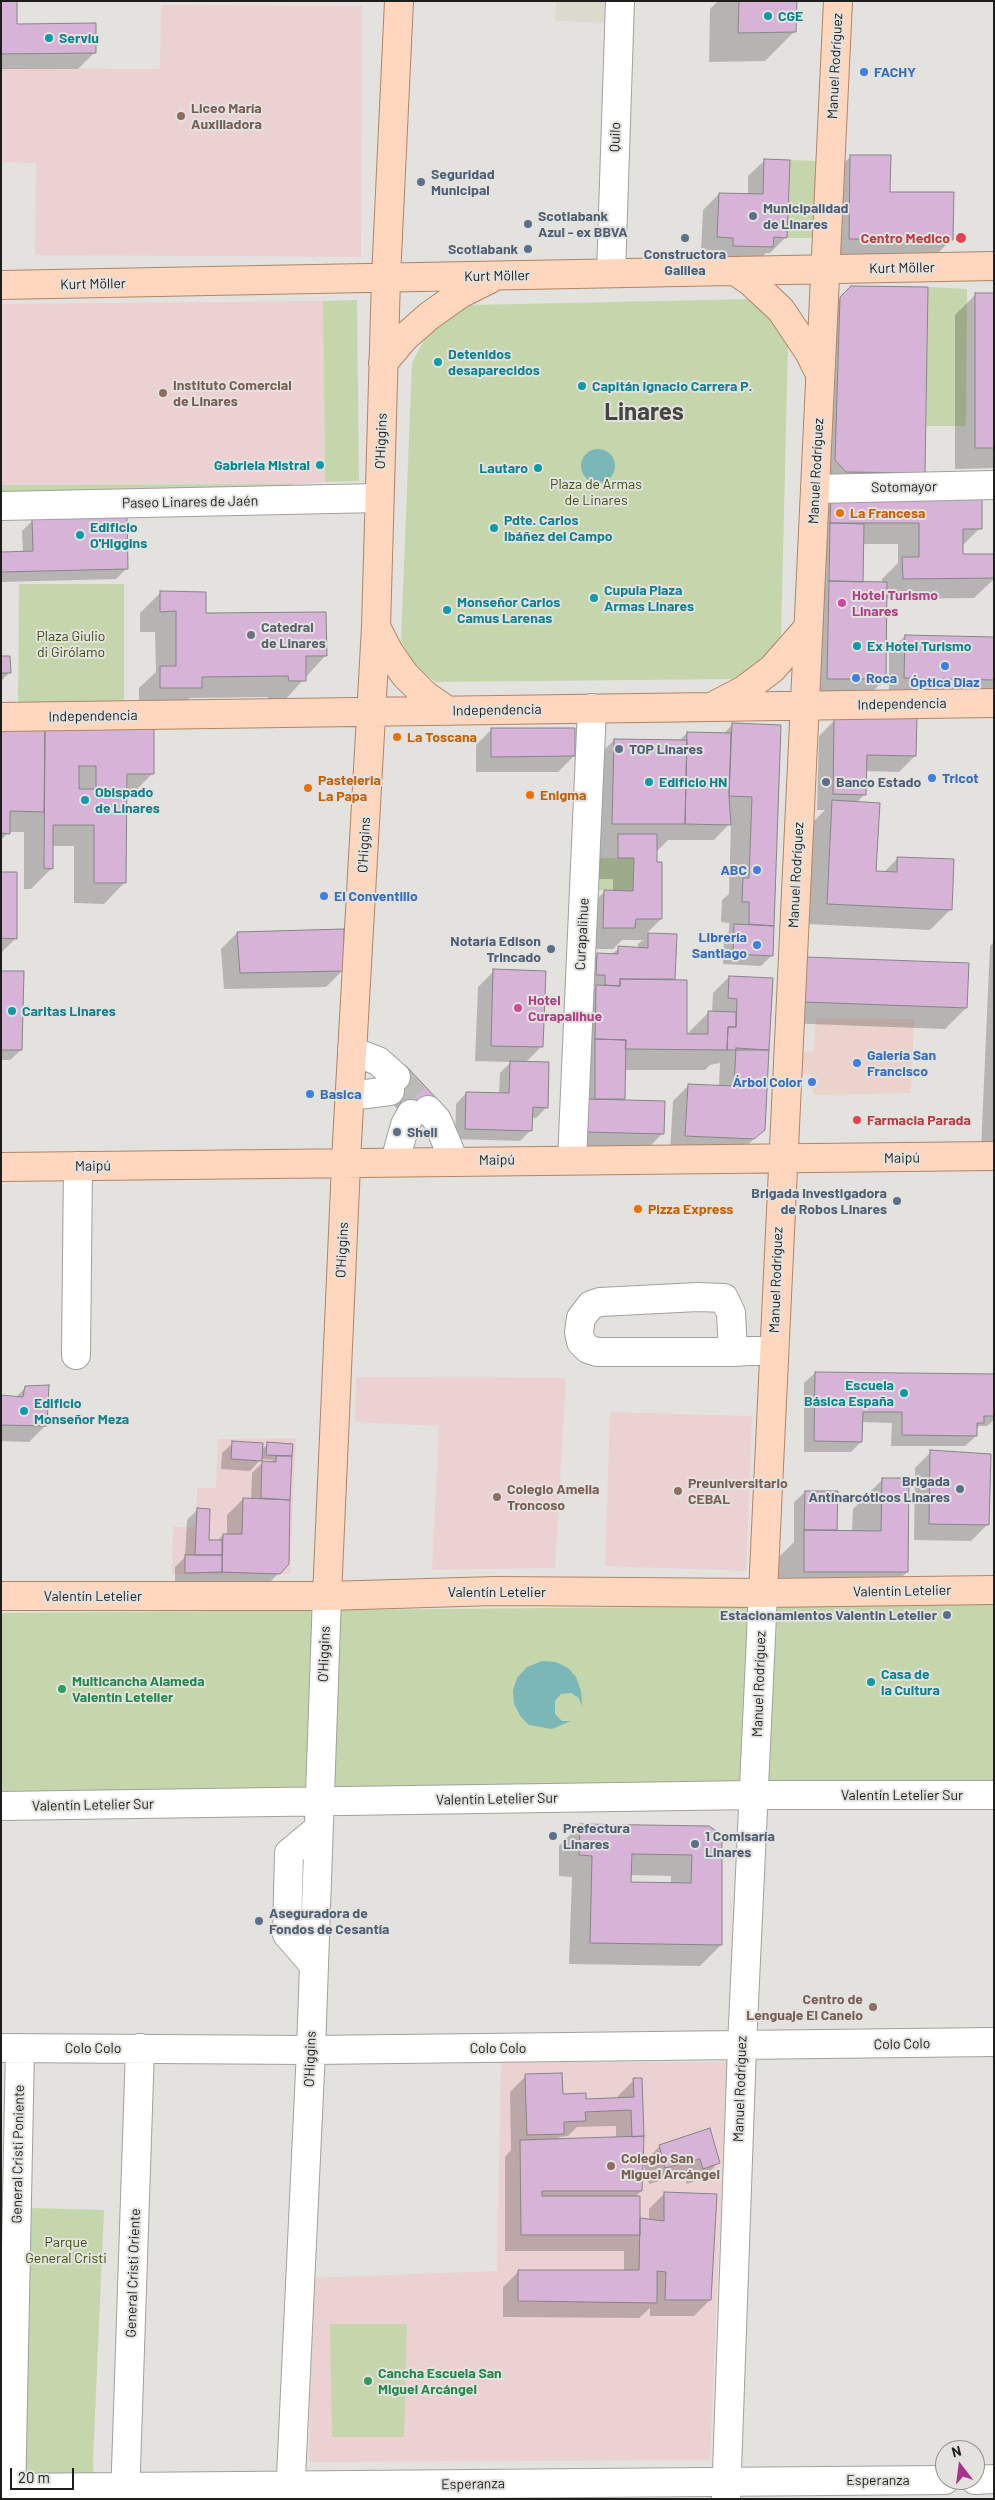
<!DOCTYPE html>
<html>
<head>
<meta charset="utf-8">
<style>
	body { margin:0 }
	#map { position:relative; width:995px; height:2500px; overflow:hidden; background:#e3e2df; font-family:Barlow,sans-serif }
	canvas { display:block }
	.frame { position:absolute; inset:0; border:2px solid #1d1d1c; pointer-events:none }
	.north { position:absolute; left:935px; top:2440px; width:50px; height:50px; box-sizing:border-box; background:#e3e2df; border:1px solid #949391; border-radius:50%; rotate:345deg; font-size:14px; font-weight:700; line-height:20px; text-align:center; color:#1d1d1c }
	.north::after { content:''; display:block; margin:auto; width:18px; height:22px; background:#a6338e; clip-path:polygon(50% 0,100% 100%,50% 72%,0 100%) }
	.scale { position:absolute; left:10px; top:2468px; width:64px; height:22px; box-sizing:border-box; border:2px solid #1d1d1c; border-top:0; padding-left:6px; font-size:15px; line-height:18px; white-space:nowrap; color:#1d1d1c; -webkit-text-stroke:4px #e3e2df; paint-order:stroke }
</style>
</head>
<body>
<div id="map">
<canvas width="995" height="2500"></canvas>
<div class="frame"></div>
<div class="north">N</div>
<div class="scale">20 m</div>
</div>
<script>
const ctx = document.querySelector('canvas').getContext('2d');
ctx.lineJoin = 'round';
function paint(path, color) { ctx.fillStyle = color; ctx.fill(path, 'evenodd'); }
const shape = rows => new Path2D(rows.map(r => 'M' + r).join(''));
function strokePath(path, color, width, dash) { ctx.strokeStyle = color; ctx.lineWidth = width; ctx.lineCap = dash ? 'butt' : 'round'; ctx.setLineDash(dash || []); ctx.stroke(path); }
function label(font, color, halo, rows, align = 'center') {
  ctx.font = font + ' Barlow,sans-serif'; ctx.lineWidth = 4; ctx.setLineDash([]); ctx.textBaseline = 'middle'; ctx.strokeStyle = halo; ctx.fillStyle = color; for (const [text, x, y, turn = 0] of rows) {
    ctx.save(); ctx.translate(x, y); ctx.rotate((+turn || 0) * Math.PI / 180); ctx.textAlign = isNaN(turn) ? turn : align; if (halo) ctx.strokeText(text, 0, 0); ctx.fillText(text, 0, 0); ctx.restore();
  }
}
paint(shape([
	[816,1018,914,1019,911,1093,813,1095,813,1075,801,1074,803,1052,814,1051]
]), '#ebd2cb');
paint(shape([
	[556,1,611,1,610,23,555,21]
]), '#dcdacf');
paint(shape([
	[161,5,362,6,361,257,35,255,36,163,1,162,1,68,160,69],
	[323,301,325,482,294,484,1,485,1,304],
	[356,1377,566,1378,555,1568,432,1570,439,1426,355,1422],
	[610,1412,752,1416,746,1571,605,1566],
	[296,1438,290,1574,172,1575,173,1527,196,1527,197,1488,216,1488,218,1439],
	[501,2062,727,2062,710,2460,309,2462,312,2278,497,2271]
]), '#ecd1d3');
paint(shape([
	[790,160,816,161,813,238,787,238],
	[928,287,967,289,966,426,926,426],
	[753,299,763,304,788,343,781,638,773,652,737,679,436,682,424,674,414,665,401,641,412,363,428,333,456,312,472,305],
	[357,300,359,481,325,482,323,301],
	[294,484,292,495,1,500,1,485],
	[19,584,124,584,124,703,18,703],
	[599,858,634,858,633,891,598,890],
	[994,1604,994,1787,1,1791,1,1613],
	[31,2208,104,2210,93,2460,94,2499,21,2499,21,2462],
	[330,2324,407,2324,404,2437,332,2437]
]), '#c5d6ad');
paint(shape([
	'581 466a17 17 0 1 1 34 0a17 17 0 1 1-34 0Z',
	[542,1661,556,1662,568,1668,576,1677,581,1691,582,1707,579,1698,571,1693,561,1694,555,1701,555,1714,562,1721,571,1721,552,1729,529,1725,521,1717,514,1704,513,1690,517,1678,527,1667]
]), '#7bb7b7');
paint(shape([
	[1,1,16,25,94,53,78,69,1,69],
	[718,1,796,1,795,31,765,61,709,62,710,9],
	[851,156,889,193,952,239,931,260,828,260,830,177],
	[764,161,786,237,770,253,766,253,756,263,717,261,717,253,701,253,703,210,719,194,748,195,748,176],
	[852,287,924,472,825,492,819,320],
	[976,294,994,294,994,468,955,469,955,315],
	[831,498,980,528,961,547,961,555,994,555,994,579,974,598,886,599,885,679,869,695,811,694,810,519],
	[862,544,898,544,898,563,882,579,882,584,860,583],
	[33,520,127,568,116,579,1,582,1,554,23,553,22,531],
	[161,592,205,615,326,655,284,701,268,701,268,697,190,698,180,708,139,709,139,688,156,672,155,632,140,632,140,613],
	[905,636,994,638,994,696,889,694,889,652],
	[1,657,10,672,1,681],
	[835,720,915,756,899,772,866,771,865,794,856,803,875,872,884,872,898,858,951,909,930,930,807,924,812,823,825,810,817,810,819,736],
	[732,725,780,726,771,956,761,966,723,964,724,936,729,931,729,923,721,922,722,900,729,894,731,822,714,840,668,840,656,852,661,919,646,934,675,935,674,979,672,981,685,1036,708,1013,712,1013,713,993,729,977,771,980,763,1129,747,1146,670,1151,673,1101,689,1085,719,1087,720,1063,710,1065,705,1070,624,1070,622,1101,663,1133,647,1149,571,1147,575,1008,595,988,595,985,586,985,587,965,598,954,611,955,619,948,638,949,638,944,643,940,622,940,613,949,583,949,583,913,604,892,613,892,613,879,597,879,598,856,600,853,583,853,584,770,614,740,679,741,687,733,723,734],
	[153,728,152,774,131,795,125,795,125,882,104,904,74,903,74,846,52,846,52,868,31,889,24,889,24,832,9,832,1,840,1,729],
	[492,729,574,756,558,772,476,772,476,745],
	[1,873,16,938,1,953],
	[237,933,342,971,326,987,224,989,221,949],
	[994,942,994,1151,981,1150,990,946],
	[494,971,542,1046,525,1063,547,1107,536,1118,531,1118,531,1130,520,1141,455,1139,456,1104,466,1093,499,1094,500,1073,511,1062,475,1061,478,987],
	[1,972,21,1050,10,1060,1,1060],
	[785,979,966,1008,945,1029,783,1023],
	[407,1069,411,1124,382,1092],
	[815,1373,994,1375,994,1420,987,1426,979,1426,976,1430,976,1436,965,1446,891,1446,892,1423,861,1422,861,1442,851,1452,804,1452,804,1383],
	[26,1387,45,1426,29,1442,1,1441,1,1397,15,1398],
	[233,1443,261,1450,268,1444,292,1445,288,1564,263,1589,206,1588,206,1582,175,1583,175,1567,185,1557,187,1520,197,1510,208,1541,217,1541,223,1535,227,1535,227,1515,243,1499,251,1500,252,1473,263,1462,271,1463,273,1460,261,1459,250,1471,221,1469,222,1453],
	[931,1452,987,1525,971,1541,914,1540,915,1468],
	[883,1479,907,1572,877,1602,774,1601,775,1561,794,1542,794,1502,805,1492,836,1530,834,1532,852,1532,853,1509],
	[580,1825,708,1827,721,1945,700,1966,569,1964,572,1877,559,1876,559,1846],
	[630,1875,671,1876,671,1884,630,1883],
	[526,2076,562,2095,585,2100,618,2099,618,2096,634,2080,641,2191,634,2198,639,2219,649,2220,649,2209,665,2193,710,2300,694,2316,650,2316,650,2308,639,2318,503,2317,503,2287,519,2271,624,2271,624,2251,505,2251,505,2157,511,2150,510,2092],
	[616,2126,616,2139,556,2140,560,2137,568,2136,577,2127],
	[710,2130,719,2162,703,2178,687,2184,684,2174,649,2184,643,2163,659,2147]
]), '#0003');
const building = shape([
	[1,1,17,1,17,24,96,23,96,53,1,54,1,1],
	[739,1,797,1,796,32,738,33,739,1],
	[850,155,891,155,890,192,954,192,953,240,849,239,850,155],
	[764,159,790,160,787,238,774,237,773,247,733,246,733,238,717,237,719,193,763,194,764,159],
	[851,286,928,287,925,473,846,472,835,460,840,297,851,286],
	[975,293,994,293,994,448,975,448,975,293],
	[982,495,982,529,963,529,963,554,994,554,994,578,903,579,902,557,919,557,919,523,830,523,831,496,982,495],
	[127,516,128,569,1,572,1,552,33,551,32,519,127,516],
	[830,523,864,524,863,582,829,581,830,523],
	[829,581,887,582,886,679,827,679,829,581],
	[160,591,206,592,206,613,326,612,327,656,306,656,306,681,289,681,288,676,202,677,202,688,160,688,160,666,176,666,176,611,160,612,160,591],
	[905,635,994,637,994,680,904,678,905,635],
	[1,656,10,656,11,673,1,673,1,656],
	[917,718,916,756,867,755,866,795,833,794,834,719,917,718],
	[732,723,781,725,774,926,749,924,749,902,742,902,743,878,749,878,752,797,729,796,732,723],
	[154,727,154,774,127,774,126,883,94,883,94,825,53,825,53,869,44,868,45,728,154,727],
	[79,766,96,766,96,789,79,789,79,766],
	[1,728,45,728,44,812,10,811,10,834,1,833,1,728],
	[491,728,575,728,575,756,491,757,491,728],
	[687,732,731,733,729,796,731,825,685,824,687,732],
	[614,739,687,740,685,824,612,824,614,739],
	[832,800,880,803,876,871,897,872,897,857,954,859,952,910,827,904,832,800],
	[618,834,657,834,657,862,662,862,662,919,636,919,635,928,603,928,604,890,633,891,634,858,618,858,618,834],
	[1,872,17,872,17,939,1,938,1,872],
	[734,924,774,926,773,956,733,954,734,924],
	[344,929,344,971,240,973,237,932,344,929],
	[648,933,677,934,675,979,620,979,620,986,605,985,605,975,596,975,597,953,618,954,618,946,648,948,648,933],
	[806,957,969,963,967,1008,804,1002,806,957],
	[493,969,546,971,543,1047,491,1046,493,969],
	[1,971,24,971,22,1050,1,1050,1,971],
	[729,976,773,978,769,1050,727,1050,728,1027,736,1027,737,999,728,998,729,976],
	[620,979,687,980,687,1034,708,1034,708,1011,736,1012,736,1027,728,1027,727,1050,625,1049,626,1040,595,1039,596,985,620,986,620,979],
	[595,1039,626,1040,625,1099,595,1099,595,1039],
	[736,1048,769,1050,765,1130,754,1139,685,1136,688,1084,734,1086,736,1048],
	[510,1061,549,1062,548,1108,533,1107,532,1131,465,1129,466,1092,509,1093,510,1061],
	[407,1067,438,1100,417,1120,386,1086,407,1067],
	[587,1099,665,1101,664,1134,586,1132,587,1099],
	[815,1372,994,1374,994,1416,984,1416,984,1423,977,1423,977,1436,902,1435,902,1412,863,1412,862,1442,814,1441,815,1372],
	[49,1385,47,1426,1,1425,1,1395,23,1397,25,1386,49,1385],
	[232,1441,263,1443,262,1461,231,1459,232,1441],
	[267,1442,293,1444,292,1456,266,1455,267,1442],
	[930,1450,991,1454,989,1525,929,1524,930,1450],
	[276,1456,292,1456,290,1500,261,1498,262,1461,276,1462,276,1456],
	[882,1478,909,1478,908,1572,804,1572,804,1530,881,1531,882,1478],
	[805,1491,838,1491,837,1530,804,1530,805,1491],
	[243,1498,290,1500,289,1564,280,1574,222,1572,223,1534,242,1534,243,1498],
	[197,1508,210,1509,209,1540,222,1540,222,1555,195,1555,197,1508],
	[185,1555,222,1555,222,1572,185,1573,185,1555],
	[580,1824,709,1826,722,1835,722,1945,590,1943,592,1856,579,1855,580,1824],
	[632,1854,692,1855,691,1883,631,1882,632,1854],
	[562,2073,563,2094,586,2093,586,2099,634,2097,633,2078,642,2078,644,2136,632,2137,631,2110,585,2112,586,2121,564,2122,564,2134,527,2135,525,2074,562,2073],
	[710,2128,720,2163,703,2169,700,2159,665,2168,659,2145,710,2128],
	[644,2136,642,2191,542,2191,542,2196,640,2196,640,2235,521,2235,520,2140,644,2136],
	[664,2192,717,2194,711,2300,665,2300,666,2272,657,2271,657,2303,518,2301,518,2270,639,2270,640,2218,664,2221,664,2192]
]);
paint(building, '#d6b3d7');
strokePath(building, '#878487', 1);
strokePath(shape([
	[396,1077,428,1110]
]), '#bbbbb8', 28, [28, 14]);
const minor = shape([
	[611,273,620,1],
	[815,489,994,485],
	[1,506,379,498],
	[352,1051,378,1061,396,1077],
	[350,1096,390,1091],
	[428,1110,437,1120,454,1161],
	[572,1160,592,708],
	[395,1161,405,1125,411,1114],
	[733,1352,731,1313,724,1298,698,1297,600,1302,591,1305,581,1318,579,1332,581,1342,588,1349,597,1352,733,1352,748,1351,773,1351],
	[76,1355,78,1166],
	[1,1806,754,1795,994,1795],
	[313,1964,287,1934,289,1853,318,1829],
	[1,2048,311,2050,994,2042],
	[975,2480,994,2479],
	[1,2488,945,2480],
	[11,2499,20,2048],
	[125,2499,140,2048],
	[290,2499,311,2050,327,1596],
	[726,2499,742,2046,763,1593]
]);
const major = shape([
	[735,271,751,282,781,310,809,352,820,374],
	[1,285,994,266],
	[383,363,404,338,429,316,460,294,490,279],
	[376,627,389,652,405,675,425,695,448,711],
	[717,704,744,690,772,669,808,628],
	[1,717,994,703],
	[1,1167,994,1156],
	[763,1593,838,1],
	[1,1596,327,1596,495,1591,763,1593,994,1590],
	[327,1596,347,1142,376,627,386,278,399,1]
]);
strokePath(minor, '#a1a09d', 30);
strokePath(major, '#af8569', 30);
strokePath(minor, '#fff', 28);
strokePath(major, '#fed7be', 28);
for (const [x, y, r, color] of [
	[768,16,5,"#0f9aa8"],
	[49,38,5,"#0f9aa8"],
	[864,72,5,"#3f7fe0"],
	[181,116,5,"#8d6e63"],
	[421,182,5,"#5c6f8a"],
	[753,216,5,"#5c6f8a"],
	[528,224,5,"#5c6f8a"],
	[685,238,5,"#5c6f8a"],
	[961,238,6,"#e0444e"],
	[528,249,5,"#5c6f8a"],
	[438,362,5,"#0f9aa8"],
	[582,386,5,"#0f9aa8"],
	[163,393,5,"#8d6e63"],
	[320,465,5,"#0f9aa8"],
	[538,468,5,"#0f9aa8"],
	[840,513,5,"#e8710a"],
	[494,528,5,"#0f9aa8"],
	[80,535,5,"#0f9aa8"],
	[594,598,5,"#0f9aa8"],
	[842,603,5,"#d1479c"],
	[447,610,5,"#0f9aa8"],
	[251,635,5,"#6b7280"],
	[857,646,5,"#0f9aa8"],
	[945,666,5,"#3f7fe0"],
	[856,678,5,"#3f7fe0"],
	[397,737,5,"#e8710a"],
	[619,749,5,"#5c6f8a"],
	[932,778,5,"#3f7fe0"],
	[649,782,5,"#0f9aa8"],
	[826,782,5,"#5c6f8a"],
	[308,788,5,"#e8710a"],
	[530,795,5,"#e8710a"],
	[85,800,5,"#0f9aa8"],
	[757,870,5,"#3f7fe0"],
	[324,896,5,"#3f7fe0"],
	[757,945,5,"#3f7fe0"],
	[551,949,5,"#5c6f8a"],
	[518,1008,5,"#d1479c"],
	[12,1011,5,"#0f9aa8"],
	[857,1063,5,"#3f7fe0"],
	[812,1082,5,"#3f7fe0"],
	[310,1094,5,"#3f7fe0"],
	[857,1120,5,"#e0444e"],
	[397,1132,5,"#5c6f8a"],
	[897,1201,5,"#5c6f8a"],
	[638,1209,5,"#e8710a"],
	[904,1393,5,"#0f9aa8"],
	[24,1411,5,"#0f9aa8"],
	[960,1489,5,"#5c6f8a"],
	[678,1491,5,"#8d6e63"],
	[497,1497,5,"#8d6e63"],
	[947,1615,5,"#5c6f8a"],
	[871,1682,5,"#0f9aa8"],
	[62,1689,5,"#2e9e5b"],
	[553,1836,5,"#5c6f8a"],
	[695,1844,5,"#5c6f8a"],
	[259,1921,5,"#5c6f8a"],
	[873,2007,5,"#8d6e63"],
	[611,2166,5,"#8d6e63"],
	[368,2381,5,"#2e9e5b"]
]) { const dot = new Path2D(); dot.arc(x, y, r, 0, 2 * Math.PI); ctx.fillStyle = color; ctx.fill(dot); strokePath(dot, '#e3e2df', 2); }
label('bold 14px', '#0d838f', '#e3e2df', [
	["CGE",778,16],
	["Serviu",59,38],
	["Detenidos",448,354],
	["desaparecidos",448,370],
	["Capitán Ignacio Carrera P.",592,386],
	["Gabriela Mistral",310,465,"right"],
	["Lautaro",528,468,"right"],
	["Pdte. Carlos",504,520],
	["Ibáñez del Campo",504,536],
	["Edificio",90,527],
	["O'Higgins",90,543],
	["Cupula Plaza",604,590],
	["Armas Linares",604,606],
	["Monseñor Carlos",457,602],
	["Camus Larenas",457,618],
	["Ex Hotel Turismo",867,646],
	["Edificio HN",659,782],
	["Obispado",95,792],
	["de Linares",95,808],
	["Caritas Linares",22,1011],
	["Escuela",894,1385,"right"],
	["Básica España",894,1401,"right"],
	["Edificio",34,1403],
	["Monseñor Meza",34,1419],
	["Casa de",881,1674],
	["la Cultura",881,1690]
], 'left');
label('14px', '#1d1d1c', '#e3e2df', [
	["Manuel Rodríguez",835,66,-87],
	["Quilo",615,137,-88],
	["Kurt Möller",902,268,-1],
	["Kurt Möller",497,276,-1],
	["Kurt Möller",93,284,-1],
	["O'Higgins",381,441,-88],
	["Manuel Rodríguez",816,471,-87],
	["Sotomayor",904,487,-1],
	["Paseo Linares de Jaén",190,502,-1],
	["Independencia",902,704,-1],
	["Independencia",497,710,-1],
	["Independencia",93,716,-1],
	["O'Higgins",364,845,-87],
	["Manuel Rodríguez",796,875,-87],
	["Curapalihue",582,934,-87],
	["Maipú",902,1158,-1],
	["Maipú",497,1160,-1],
	["Maipú",93,1166,-1],
	["O'Higgins",342,1250,-87],
	["Manuel Rodríguez",776,1280,-88],
	["Valentín Letelier",902,1591,-1],
	["Valentín Letelier",497,1592],
	["Valentín Letelier",93,1596],
	["O'Higgins",324,1654,-88],
	["Manuel Rodríguez",759,1684,-88],
	["Valentín Letelier Sur",902,1795],
	["Valentín Letelier Sur",497,1799,-1],
	["Valentín Letelier Sur",93,1805,-1],
	["Colo Colo",902,2044,-1],
	["Colo Colo",93,2048],
	["Colo Colo",498,2048],
	["O'Higgins",310,2059,-88],
	["Manuel Rodríguez",740,2089,-88],
	["General Cristi Poniente",18,2154,-89],
	["General Cristi Oriente",133,2273,-88],
	["Esperanza",878,2480],
	["Esperanza",473,2484,-1]
]);
label('bold 14px', '#366cbe', '#e3e2df', [
	["FACHY",874,72],
	["Roca",866,678],
	["Óptica Diaz",945,682,"center"],
	["Tricot",942,778],
	["ABC",747,870,"right"],
	["El Conventillo",334,896],
	["Librería",747,937,"right"],
	["Santiago",747,953,"right"],
	["Galería San",867,1055],
	["Francisco",867,1071],
	["Árbol Color",802,1082,"right"],
	["Basica",320,1094]
], 'left');
label('bold 14px', '#785e54', '#e3e2df', [
	["Liceo María",191,108],
	["Auxiliadora",191,124],
	["Instituto Comercial",173,385],
	["de Linares",173,401],
	["Preuniversitario",688,1483],
	["CEBAL",688,1499],
	["Colegio Amelia",507,1489],
	["Troncoso",507,1505],
	["Centro de",863,1999,"right"],
	["Lenguaje El Canelo",863,2015,"right"],
	["Colegio San",621,2158],
	["Miguel Arcángel",621,2174]
], 'left');
label('bold 14px', '#4e5e75', '#e3e2df', [
	["Seguridad",431,174],
	["Municipal",431,190],
	["Municipalidad",763,208],
	["de Linares",763,224],
	["Scotiabank",538,216],
	["Azul - ex BBVA",538,232],
	["Scotiabank",518,249,"right"],
	["Constructora",685,254,"center"],
	["Galilea",685,270,"center"],
	["TOP Linares",629,749],
	["Banco Estado",836,782],
	["Notaría Edison",541,941,"right"],
	["Trincado",541,957,"right"],
	["Shell",407,1132],
	["Brigada Investigadora",887,1193,"right"],
	["de Robos Linares",887,1209,"right"],
	["Brigada",950,1481,"right"],
	["Antinarcóticos Linares",950,1497,"right"],
	["Estacionamientos Valentin Letelier",937,1615,"right"],
	["Prefectura",563,1828],
	["Linares",563,1844],
	["1 Comisaría",705,1836],
	["Linares",705,1852],
	["Aseguradora de",269,1913],
	["Fondos de Cesantía",269,1929]
], 'left');
label('bold 14px', '#be3a42', '#e3e2df', [
	["Centro Medico",950,238],
	["Farmacia Parada",867,1120,"left"]
], 'right');
label('14px', '#3c500d', '#e3e2df', [
	["Plaza de Armas",596,484],
	["de Linares",596,500],
	["Plaza Giulio",71,636],
	["di Girólamo",71,652],
	["Parque",66,2242],
	["General Cristi",66,2258]
]);
label('bold 14px', '#c56008', '#e3e2df', [
	["La Francesa",850,513],
	["La Toscana",407,737],
	["Pasteleria",318,780],
	["La Papa",318,796],
	["Enigma",540,795],
	["Pizza Express",648,1209]
], 'left');
label('bold 14px', '#b23c85', '#e3e2df', [
	["Hotel Turismo",852,595],
	["Linares",852,611],
	["Hotel",528,1000],
	["Curapalihue",528,1016]
], 'left');
label('bold 14px', '#5b616d', '#e3e2df', [
	["Catedral",261,627],
	["de Linares",261,643]
], 'left');
label('bold 14px', '#27864d', '#e3e2df', [
	["Multicancha Alameda",72,1681],
	["Valentín Letelier",72,1697],
	["Cancha Escuela San",378,2373],
	["Miguel Arcángel",378,2389]
], 'left');
label('bold 24px', '#454542', '#e3e2df', [
	["Linares",644,412]
]);
</script>
</body>
</html>
